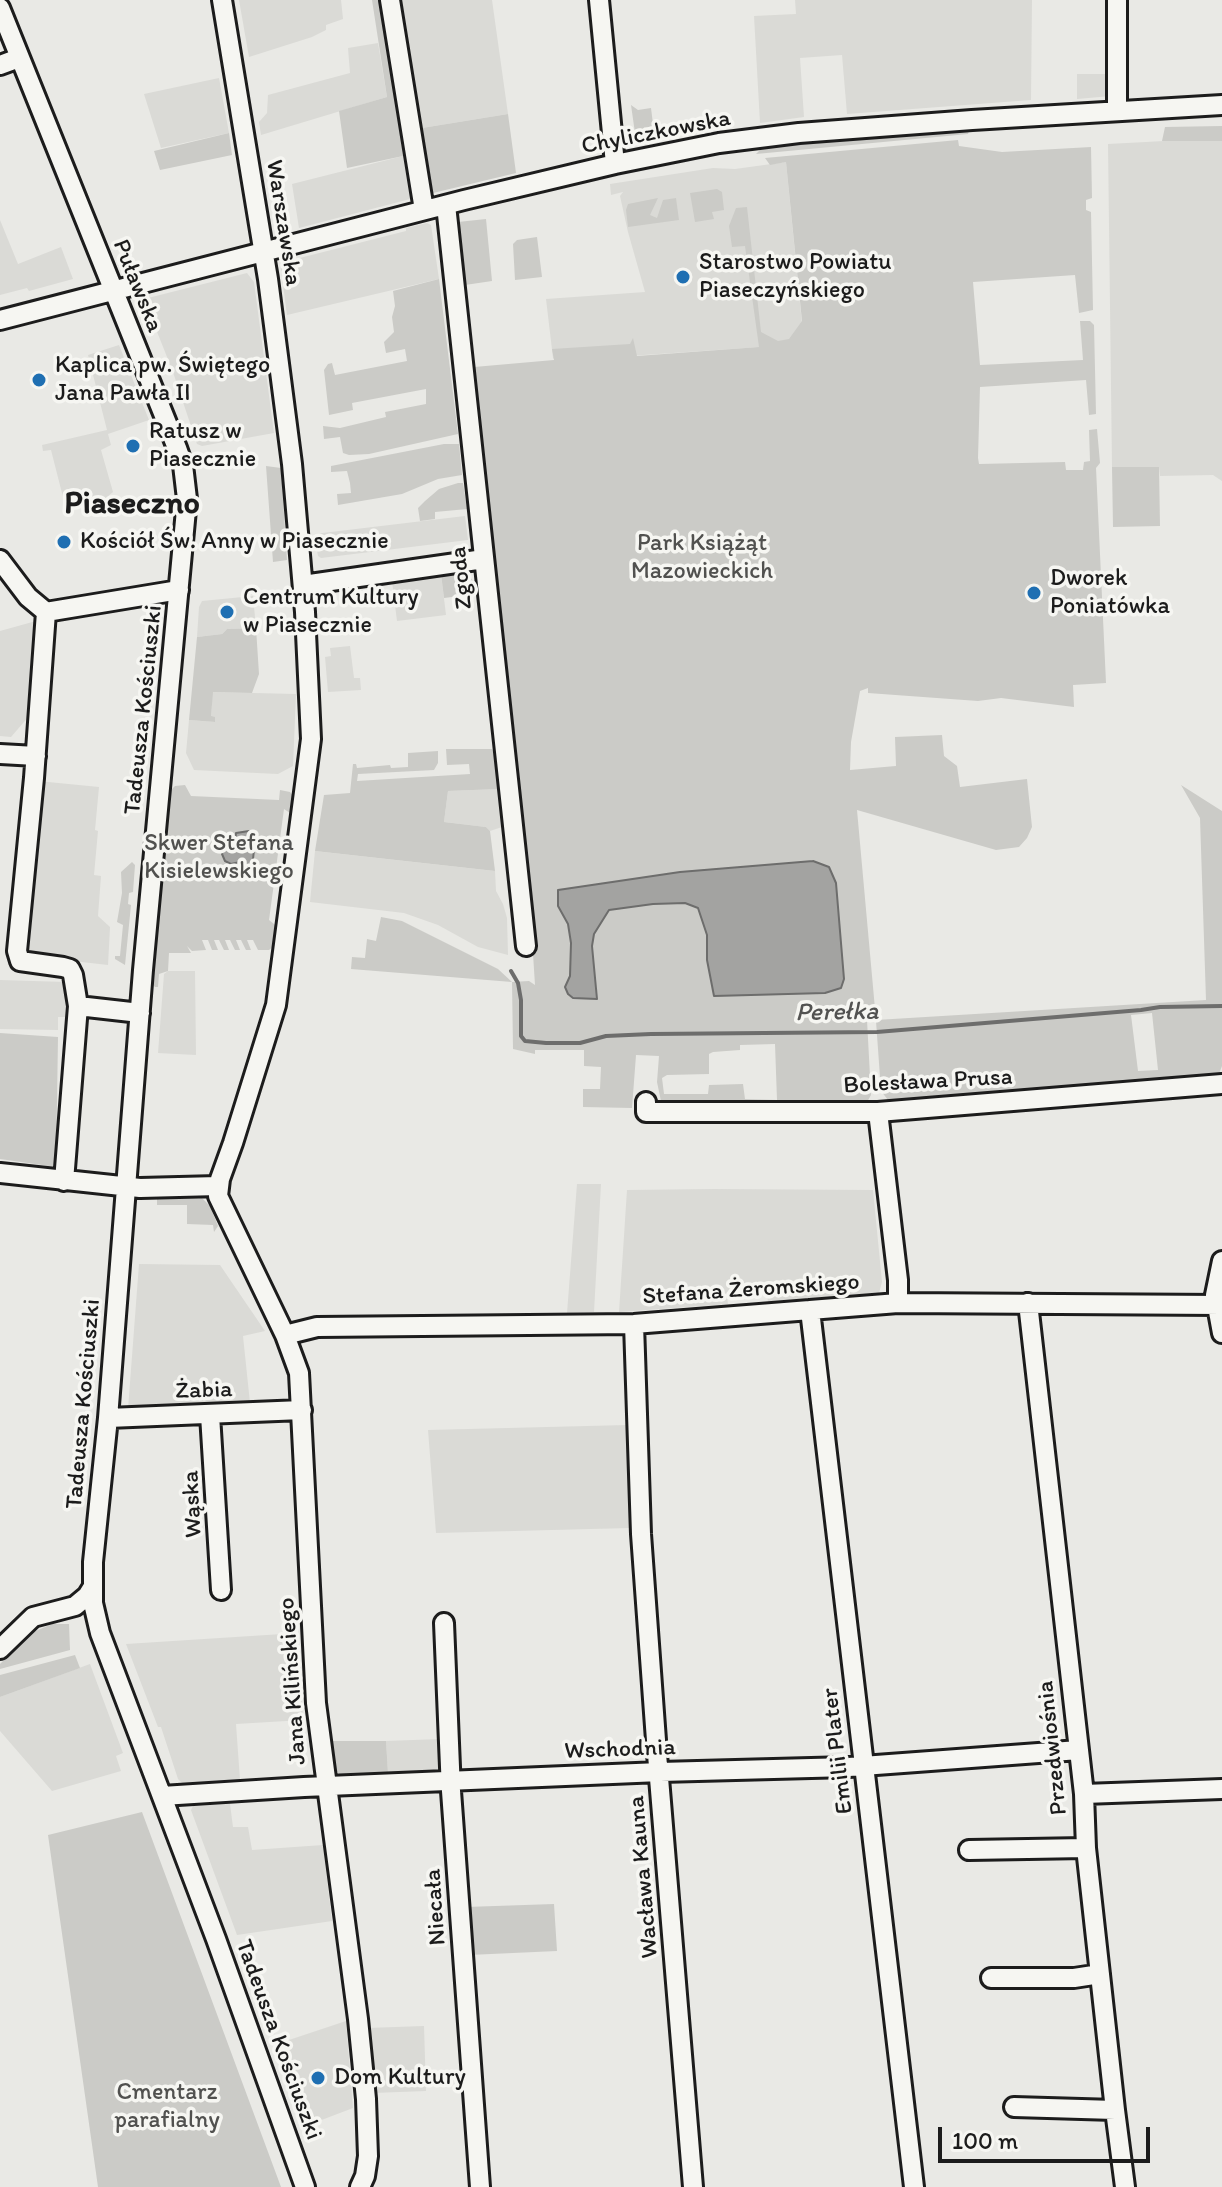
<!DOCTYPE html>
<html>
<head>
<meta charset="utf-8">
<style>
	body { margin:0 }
	#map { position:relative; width:1222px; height:2187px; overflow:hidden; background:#e9e9e5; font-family:Itim,sans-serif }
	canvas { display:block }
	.scale { position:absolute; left:938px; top:2127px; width:212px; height:36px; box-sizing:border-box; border:4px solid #1c1c1c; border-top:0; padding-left:10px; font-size:24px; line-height:28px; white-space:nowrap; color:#1c1c1c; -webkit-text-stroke:6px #f6f6f2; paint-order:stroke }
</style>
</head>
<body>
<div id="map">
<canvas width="1222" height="2187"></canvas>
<div class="scale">100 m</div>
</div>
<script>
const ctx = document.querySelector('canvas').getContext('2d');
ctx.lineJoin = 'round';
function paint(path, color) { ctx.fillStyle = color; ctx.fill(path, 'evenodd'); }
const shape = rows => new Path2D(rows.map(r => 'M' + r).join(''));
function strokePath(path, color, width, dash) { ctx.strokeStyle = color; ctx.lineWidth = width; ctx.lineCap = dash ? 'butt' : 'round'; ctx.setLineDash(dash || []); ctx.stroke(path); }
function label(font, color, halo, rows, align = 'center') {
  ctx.font = font + ' Itim,sans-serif'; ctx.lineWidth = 7; ctx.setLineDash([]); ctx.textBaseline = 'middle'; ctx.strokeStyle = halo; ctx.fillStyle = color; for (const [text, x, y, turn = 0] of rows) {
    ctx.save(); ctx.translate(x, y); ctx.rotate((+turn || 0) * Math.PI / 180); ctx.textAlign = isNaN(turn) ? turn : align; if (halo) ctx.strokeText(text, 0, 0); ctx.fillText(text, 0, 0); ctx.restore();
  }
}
paint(shape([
	[239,0,341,0,343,19,326,25,326,30,312,37,249,57],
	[401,0,492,0,508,114,422,128],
	[795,0,1032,0,1031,100,847,114,842,55,800,58,804,117,760,123,754,16,796,14],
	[378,43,387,97,261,135,259,122,267,113,268,95,350,73,348,48],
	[1077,74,1111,74,1111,96,1077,99],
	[219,78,229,133,161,148,144,94],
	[1202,139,1222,141,1222,481,1213,475,1160,476,1159,467,1112,467,1108,144],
	[403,156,410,199,299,228,292,184],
	[786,162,804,344,556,361,553,358,546,299,645,292,628,232,620,196,623,192,611,195,610,184,713,168,735,169],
	[0,220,18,264,61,247,73,279,29,291,27,288,0,295],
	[427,223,431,225,439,279,287,315,280,263,406,231,406,228],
	[247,273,254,282,274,433,202,446,197,444,173,372,144,299],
	[119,345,149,420,108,434,111,445,101,450,113,492,106,498,74,506,73,501,64,501,51,450,43,451,42,445,107,430,88,355],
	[465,516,468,540,321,558,318,556,314,534],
	[441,574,446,615,397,621,392,581],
	[253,596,256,628,227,629,222,634,197,637,199,607,202,601],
	[36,621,30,715,11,737,0,736,0,631],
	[350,646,354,678,360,678,361,690,328,692,325,657,331,656,330,648],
	[212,692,296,694,293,766,278,774,194,770,186,753,189,720,215,722,211,717],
	[38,781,99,787,95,830,98,831,94,875,101,876,98,916,110,927,108,965,29,956,23,947],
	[499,789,502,827,490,831,486,827,444,822,448,791],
	[315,851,495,871,496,891,503,904,507,918,508,955,478,947,438,925,404,913,310,902],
	[168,971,195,971,196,1055,158,1053,164,974],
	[0,980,66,982,65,1017,58,1017,58,1030,0,1029],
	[577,1184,601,1184,594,1312,567,1313],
	[714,1189,873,1190,882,1282,879,1293,768,1302,767,1294,735,1296,727,1297,728,1304,619,1312,627,1190],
	[139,1264,220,1265,265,1331,243,1336,250,1403,128,1409],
	[627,1425,630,1528,436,1533,428,1430],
	[298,1633,303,1720,236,1724,240,1780,183,1784,178,1779,161,1727,158,1727,126,1644],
	[90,1664,123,1753,116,1756,121,1771,52,1791,0,1731,0,1697],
	[440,1739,442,1770,388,1773,386,1741],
	[230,1804,233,1827,248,1827,252,1850,323,1845,332,1921,237,1935,191,1810,193,1806],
	[346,2021,353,2108,311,2124,280,2043],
	[424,2026,426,2091,373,2093,367,2028]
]), '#dadad6');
paint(shape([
	[372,0,385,0,403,156,347,168,339,111,387,97],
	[631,105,638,110,651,108,655,140,639,144,636,140],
	[508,114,516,173,433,193,422,128],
	[1222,126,1222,141,1162,141,1165,127],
	[969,131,968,134,756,154,764,146],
	[229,133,232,155,160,170,154,151],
	[958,140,959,146,1002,152,1091,147,1092,198,1086,200,1086,210,1091,212,1093,310,1079,313,1075,275,973,282,980,365,1083,360,1080,321,1090,321,1094,325,1096,414,1089,415,1086,380,980,387,978,458,979,464,1065,462,1066,470,1083,470,1084,462,1090,461,1089,430,1097,429,1100,463,1096,468,1106,683,1073,685,1074,707,1001,698,978,701,868,693,868,688,860,691,851,742,850,770,896,766,895,737,942,735,944,756,957,766,960,787,1027,779,1032,827,1027,838,1019,847,996,850,857,810,876,1020,1206,1000,1200,818,1181,785,1222,811,1222,1066,1217,1079,898,1104,888,1100,881,1091,876,1021,867,1020,871,1095,866,1104,662,1106,657,1082,659,1056,636,1055,632,1108,583,1107,583,1089,600,1089,601,1067,584,1066,584,1050,535,1050,535,1054,513,1049,512,982,351,969,352,957,365,958,367,939,376,941,381,917,402,921,498,969,512,982,529,981,535,985,530,907,474,367,554,360,552,349,630,344,633,338,637,356,759,347,745,246,732,247,729,226,736,208,747,207,761,332,778,341,789,339,802,321,786,162,770,165,765,158],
	[1152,1013,1158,1070,1138,1071,1131,1015],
	[775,1044,777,1100,745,1099,743,1084,709,1085,708,1094,664,1094,662,1078,667,1075,709,1074,709,1054,713,1052,740,1050,740,1045],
	[717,189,722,192,724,210,712,212,714,219,695,222,690,193],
	[658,198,650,215,657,218,663,200,676,198,679,220,628,227,626,210,628,204],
	[486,219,492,281,465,285,458,222],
	[537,237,542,277,515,280,513,244,517,240],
	[439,279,458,434,369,454,349,455,343,453,340,437,324,439,323,426,340,428,386,417,385,412,426,404,426,389,352,403,353,410,329,415,324,370,328,364,332,363,335,375,407,361,405,349,386,353,384,342,394,332,392,317,395,306,393,291],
	[444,444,459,444,462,475,438,479,402,494,338,505,337,494,351,493,350,483,347,471,331,472,331,466],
	[266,466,281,468,287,560,273,562],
	[1112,467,1159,467,1160,526,1113,527],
	[458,483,463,483,467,509,435,512,435,519,420,521,418,508,425,501,439,489],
	[460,572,470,576,474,583,476,594,444,598,441,574],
	[256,628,259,674,252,693,213,692,211,716,215,717,215,722,189,720,197,637,222,634,227,629],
	[446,749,492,749,500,763,499,789,448,791,444,822,486,827,490,831,495,871,315,851,324,795,350,793,353,764,356,764,357,768,390,765,391,768,408,767,408,753,438,751,438,763,434,770,358,774,357,781,470,774,469,764,447,765],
	[185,785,191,796,279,800,280,790,290,792,294,797,293,815,284,809,269,920,279,928,275,945,269,950,258,950,253,940,247,940,251,950,246,950,241,940,236,940,240,950,235,950,230,940,225,940,229,950,224,950,219,940,214,940,218,950,212,950,208,940,202,940,206,950,192,951,187,946,191,953,169,953,168,971,159,974,158,987,155,987,149,980,167,794,175,786],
	[132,862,135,865,133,892,129,893,128,904,131,905,125,965,115,959,115,956,120,956,123,925,117,922,122,893,121,872],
	[0,1033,58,1037,56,1167,0,1159],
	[157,1196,201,1197,210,1206,218,1226,214,1232,213,1225,187,1224,187,1205,157,1205],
	[52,1624,69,1624,70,1650,0,1669,0,1664,31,1633],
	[75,1655,80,1668,0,1697,0,1675],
	[331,1741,386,1741,388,1773,339,1774,335,1770],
	[142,1812,281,2187,98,2187,48,1835],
	[554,1904,557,1951,469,1955,466,1907]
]), '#cbcbc7');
const water = shape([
	[249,831,260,848,254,850,252,868,242,866,240,862,231,864,225,861,222,854,224,846,235,842,236,833,249,831],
	[813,861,829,867,836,883,844,979,841,988,825,993,714,996,707,960,707,935,698,908,685,903,653,904,609,910,594,934,592,946,597,999,573,998,568,994,565,987,570,976,571,943,568,924,558,906,558,890,680,872,813,861]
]);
paint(water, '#a3a3a1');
strokePath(water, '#6d6d6c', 2);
strokePath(shape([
	[511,971,518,983,521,1000,521,1036,525,1041,546,1043,580,1043,606,1036,651,1034,877,1032,1141,1010,1160,1007,1222,1006]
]), '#6d6d6c', 4);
const minor = shape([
	[222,0,268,279,292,464,305,612,311,739,276,1005,233,1143,220,1179,218,1196,285,1335,299,1373,316,1703,358,2019,366,2099,368,2156,365,2176,360,2187],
	[390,0,424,210],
	[599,0,615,164],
	[1117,0,1117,111],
	[0,8,177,448,183,465,187,499,143,970,108,1418,93,1562,93,1603,100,1633,216,1939,305,2187],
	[0,65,19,58],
	[446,205,526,946],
	[0,320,464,200,615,164,719,143,799,133,972,120,1222,105],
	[0,560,28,597,46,612,179,590],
	[303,585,484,559],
	[46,612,34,778,17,951,20,961,63,967,70,969,73,975,78,1006,64,1181],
	[0,754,36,756],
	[78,1006,140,1013],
	[646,1102,646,1112,878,1112,1222,1084],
	[878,1112,898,1280,898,1303],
	[0,1173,140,1188,218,1186],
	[1222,1261,1215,1295,1222,1333],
	[1028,1303,1084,1794,1086,1848,1115,2110,1125,2187],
	[810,1310,914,2187],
	[634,1324,641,1534,657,1754,693,2187],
	[285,1335,317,1327,634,1324,898,1303,1222,1305],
	[210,1415,221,1590],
	[108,1418,302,1410],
	[444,1623,451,1791,480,2187],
	[0,1649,33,1617,75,1606,87,1596,92,1588],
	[1084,1794,1222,1789],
	[162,1796,304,1787,660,1772,849,1767,1079,1750],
	[969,1850,1086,1848],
	[991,1978,1074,1978,1100,1974],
	[1014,2107,1115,2110]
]);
strokePath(minor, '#1c1c1c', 24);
strokePath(minor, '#f6f6f2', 18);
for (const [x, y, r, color] of [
	[683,277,8,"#1f6fb2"],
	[39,380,8,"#1f6fb2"],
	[133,446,8,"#1f6fb2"],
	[64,542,8,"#1f6fb2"],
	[1034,593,8,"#1f6fb2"],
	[227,612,8,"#1f6fb2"],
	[318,2078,8,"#1f6fb2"]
]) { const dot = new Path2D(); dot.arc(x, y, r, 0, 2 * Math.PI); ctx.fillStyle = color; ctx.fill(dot); strokePath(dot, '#f6f6f2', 3); }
label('24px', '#1c1c1c', '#f6f6f2', [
	["Chyliczkowska",656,133,-11],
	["Warszawska",283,223,81],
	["Puławska",137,286,68],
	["Zgoda",462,578,-96],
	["Tadeusza Kościuszki",144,710,-84],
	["Bolesława Prusa",928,1082,-3],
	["Stefana Żeromskiego",751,1290,-4],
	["Żabia",204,1391,-2],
	["Tadeusza Kościuszki",84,1404,-85],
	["Wąska",193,1504,-93],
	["Jana Kilińskiego",293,1681,-94],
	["Przedwiośnia",1053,1748,-96],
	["Wschodnia",620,1750,-2],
	["Emilii Plater",838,1751,-97],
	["Wacława Kauna",644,1877,-95],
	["Niecała",436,1907,-94],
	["Tadeusza Kościuszki",278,2040,70]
]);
label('24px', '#1c1c1c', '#f6f6f2', [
	["Starostwo Powiatu",699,263],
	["Piaseczyńskiego",699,291],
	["Kaplica pw. Świętego",55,366],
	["Jana Pawła II",55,394],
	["Ratusz w",149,432],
	["Piasecznie",149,460],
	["Kościół Św. Anny w Piasecznie",80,542],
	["Dworek",1050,579],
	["Poniatówka",1050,607],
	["Centrum Kultury",243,598],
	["w Piasecznie",243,626],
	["Dom Kultury",334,2078]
], 'left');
label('24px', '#51514f', '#f6f6f2', [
	["Park Książąt",702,544],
	["Mazowieckich",702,572],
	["Skwer Stefana",219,844],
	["Kisielewskiego",219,872],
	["Cmentarz",167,2093],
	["parafialny",167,2121]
]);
label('italic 26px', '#525251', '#f6f6f2', [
	["Perełka",837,1013,-1]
]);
label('bold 32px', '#1c1c1c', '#f6f6f2', [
	["Piaseczno",132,505]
]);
</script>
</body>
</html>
